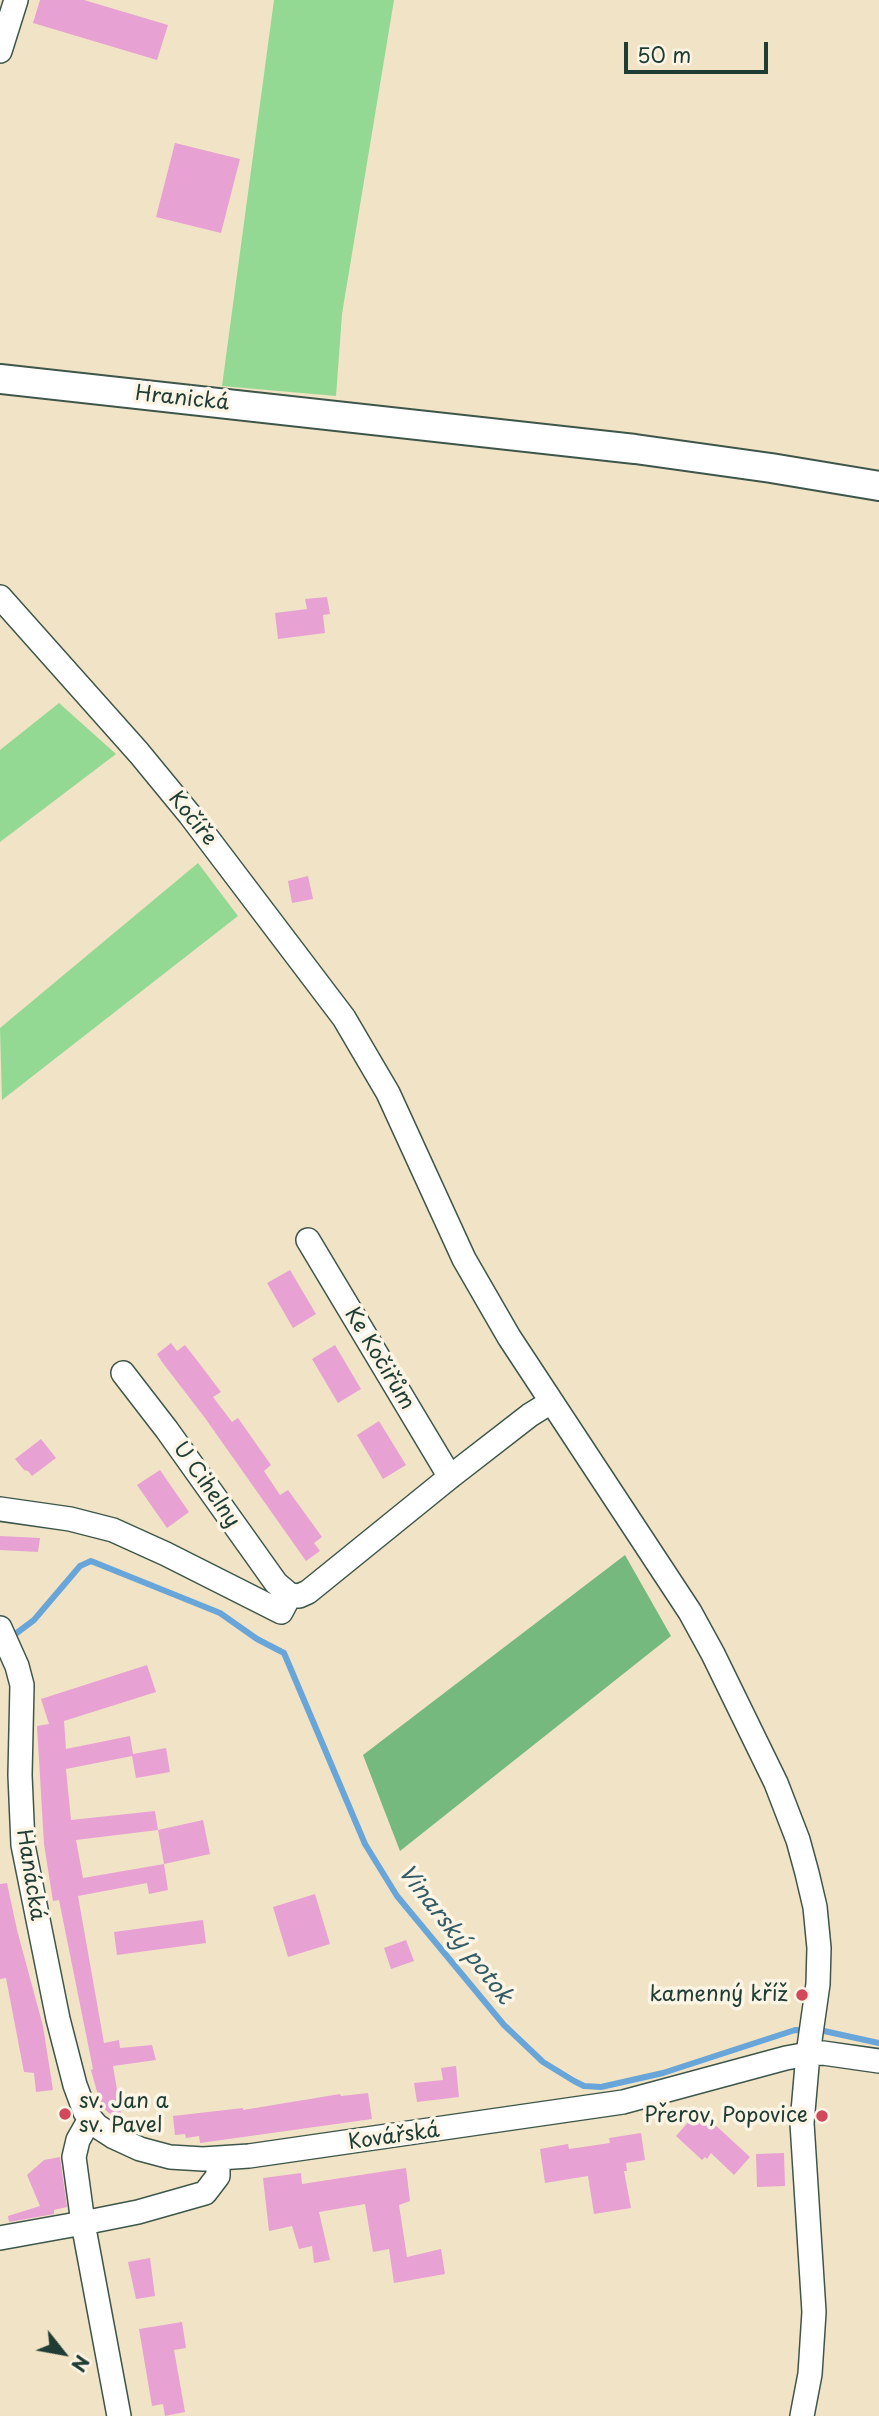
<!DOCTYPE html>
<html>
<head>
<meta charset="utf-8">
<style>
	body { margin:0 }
	#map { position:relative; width:879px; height:2416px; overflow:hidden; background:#f1e3c5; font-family:"Playpen Sans",sans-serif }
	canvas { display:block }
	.north { position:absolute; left:28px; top:2318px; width:70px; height:70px; -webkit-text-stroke:5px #fcf5e5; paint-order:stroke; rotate:121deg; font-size:19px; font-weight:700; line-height:28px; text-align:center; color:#1f3d34 }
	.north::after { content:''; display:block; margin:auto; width:24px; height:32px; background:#1f3d34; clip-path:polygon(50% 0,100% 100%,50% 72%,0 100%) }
	.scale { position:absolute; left:624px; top:42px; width:144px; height:32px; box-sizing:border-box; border:4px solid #1f3d34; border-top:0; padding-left:9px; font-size:21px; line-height:24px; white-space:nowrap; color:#1f3d34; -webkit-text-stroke:5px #fcf5e5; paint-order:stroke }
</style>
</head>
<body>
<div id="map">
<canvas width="879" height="2416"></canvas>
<div class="north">N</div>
<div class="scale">50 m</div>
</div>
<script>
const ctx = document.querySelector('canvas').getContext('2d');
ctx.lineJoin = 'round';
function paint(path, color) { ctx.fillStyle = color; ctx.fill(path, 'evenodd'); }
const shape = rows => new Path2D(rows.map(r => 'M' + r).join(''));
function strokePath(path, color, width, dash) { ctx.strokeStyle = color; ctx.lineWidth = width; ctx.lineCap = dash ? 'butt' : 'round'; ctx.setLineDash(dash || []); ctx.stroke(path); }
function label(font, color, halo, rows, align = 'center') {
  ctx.font = font + ' "Playpen Sans",sans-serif'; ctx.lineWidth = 7; ctx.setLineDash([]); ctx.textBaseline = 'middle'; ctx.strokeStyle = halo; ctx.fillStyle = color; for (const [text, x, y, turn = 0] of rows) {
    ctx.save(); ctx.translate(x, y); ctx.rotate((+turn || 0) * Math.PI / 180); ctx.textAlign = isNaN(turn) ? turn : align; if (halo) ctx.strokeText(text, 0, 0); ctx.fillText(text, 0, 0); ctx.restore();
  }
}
paint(shape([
	[274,0,394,0,342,314,336,396,222,386],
	[59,703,116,754,0,842,0,750],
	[198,863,238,916,2,1100,0,1028]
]), '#93d994');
paint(shape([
	[625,1555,671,1636,400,1851,363,1755]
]), '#76b97e');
strokePath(shape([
	[10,1638,34,1620,80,1566,91,1561,220,1613,257,1639,284,1653,365,1844,397,1896,504,2025,543,2062,574,2081,584,2086,601,2087,663,2073,795,2030,824,2031,879,2043]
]), '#68a5d9', 6);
paint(shape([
	[40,0,84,0,168,25,157,60,33,23],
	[175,143,240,159,221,233,156,217],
	[327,597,330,614,323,615,325,633,278,639,275,613,307,609,305,599],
	[308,876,313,899,292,903,288,881],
	[290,1270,316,1314,293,1328,267,1283],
	[171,1343,177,1351,185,1345,199,1363,221,1392,213,1397,232,1422,238,1418,271,1465,264,1471,280,1495,288,1490,322,1537,314,1543,320,1551,306,1561,205,1418,162,1362,157,1354],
	[335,1345,361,1389,338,1403,312,1359],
	[379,1421,406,1465,383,1479,357,1435],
	[41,1439,56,1458,32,1476,28,1471,24,1470,15,1459],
	[160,1470,189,1512,167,1528,137,1485],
	[0,1536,40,1538,38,1552,0,1550],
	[147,1665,156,1692,64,1721,66,1749,130,1736,133,1754,166,1748,170,1772,136,1778,132,1756,66,1769,71,1820,155,1811,158,1830,76,1840,83,1878,164,1864,168,1890,149,1894,147,1883,78,1896,104,2043,119,2040,120,2048,152,2045,156,2060,113,2066,123,2125,101,2106,91,2070,93,2069,59,1900,53,1901,44,1844,37,1726,49,1724,41,1699],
	[203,1820,210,1854,164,1864,158,1830],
	[7,1883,17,1930,43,2026,53,2090,36,2092,34,2073,24,2072,6,1978,0,1979,0,1884],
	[315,1894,330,1944,288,1957,273,1907],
	[203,1920,206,1943,117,1955,114,1932],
	[406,1940,414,1961,391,1969,384,1948],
	[456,2066,459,2097,417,2102,414,2083,443,2080,441,2068],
	[368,2093,372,2119,200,2143,199,2136,186,2138,185,2134,175,2135,173,2116,243,2108,243,2110,340,2094,341,2096],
	[699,2110,750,2157,734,2175,711,2153,707,2159,705,2157,702,2160,676,2136],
	[641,2133,645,2160,626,2163,627,2171,624,2171,631,2208,594,2214,588,2176,545,2183,540,2149,568,2144,569,2149,610,2143,609,2138],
	[784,2153,785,2186,757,2187,756,2154],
	[60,2157,67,2207,54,2210,54,2214,9,2222,8,2216,40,2206,27,2175,44,2160],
	[406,2168,410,2201,399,2205,407,2257,441,2249,445,2274,394,2283,389,2249,373,2252,365,2204,319,2212,330,2260,314,2263,312,2246,299,2249,292,2226,269,2231,263,2178,301,2173,302,2184],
	[150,2258,155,2296,136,2299,128,2262],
	[182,2322,186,2348,174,2350,185,2412,165,2416,163,2404,152,2406,139,2329]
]), '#e7a2d3');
const minor = shape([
	[0,51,16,0],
	[0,597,139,753,190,815,344,1018,388,1093,464,1259,509,1337,690,1612,713,1654,776,1783,798,1840,807,1873,815,1907,819,1948,818,1984,808,2054,802,2123,814,2312,810,2374,802,2416],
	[308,1240,450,1477],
	[123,1373,167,1430,276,1583,290,1595],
	[0,1509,70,1519,113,1530,166,1554,281,1612,290,1595],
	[290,1595,299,1596,308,1592,450,1477,530,1415,551,1402],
	[0,1628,17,1666,22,1685,20,1775,23,1845,58,2019,75,2085,85,2112,97,2126,114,2137,140,2149,170,2157,203,2159,249,2156,623,2102,786,2058,808,2054,823,2053,879,2061],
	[0,2238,83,2223,74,2157,78,2140,90,2119],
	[119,2416,83,2223,138,2212,205,2193,218,2176,218,2159]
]);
const major = shape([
	[0,379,635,449,771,468,879,486]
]);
strokePath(minor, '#3e564a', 26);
strokePath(major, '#3e564a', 32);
strokePath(minor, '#fff', 23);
strokePath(major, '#fff', 28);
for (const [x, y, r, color] of [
	[802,1995,7,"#d1495b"],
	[65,2114,7,"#d1495b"],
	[822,2116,7,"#d1495b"]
]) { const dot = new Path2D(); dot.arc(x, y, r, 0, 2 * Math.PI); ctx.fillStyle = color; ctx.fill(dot); strokePath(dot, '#fcf5e5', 2.5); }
label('21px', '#1f3d34', '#fcf5e5', [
	["Hranická",182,399,6],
	["Kočíře",192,819,51],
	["Ke Kočiřům",379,1359,59],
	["U Cihelny",206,1485,55],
	["Hanácká",30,1875,81],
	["Kovářská",394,2137,-8]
]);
label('21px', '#1f3d34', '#fcf5e5', [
	["kamenný kříž",788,1995],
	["sv. Jan a",79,2102,"left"],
	["sv. Pavel",79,2126,"left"],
	["Přerov, Popovice",808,2116]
], 'right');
label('italic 23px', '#355c66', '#fcf5e5', [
	["Vinarský potok",455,1935,52]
]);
</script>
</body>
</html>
